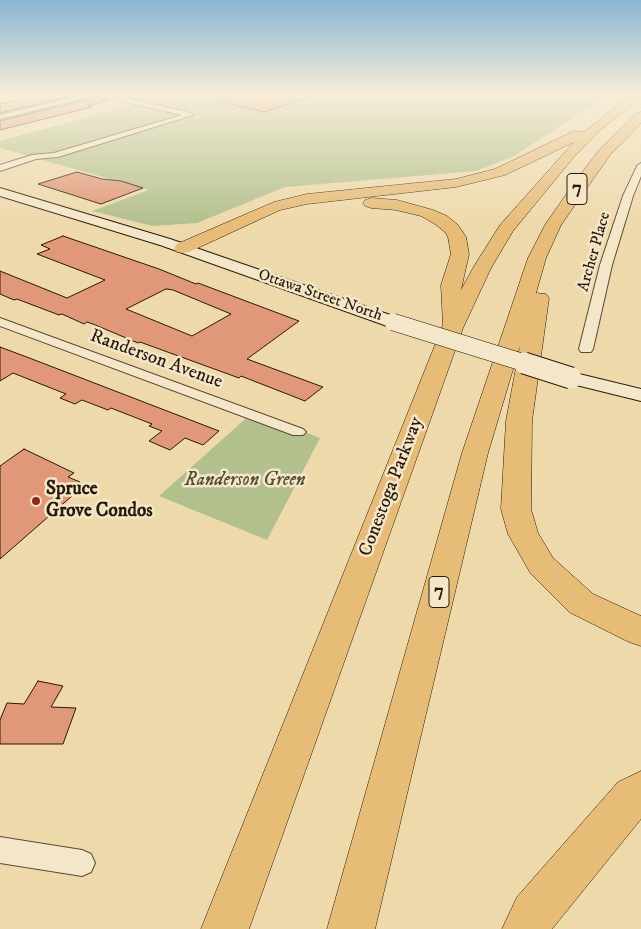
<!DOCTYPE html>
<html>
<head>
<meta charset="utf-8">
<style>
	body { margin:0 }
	canvas { display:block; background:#eed9ab }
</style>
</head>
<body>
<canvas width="641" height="929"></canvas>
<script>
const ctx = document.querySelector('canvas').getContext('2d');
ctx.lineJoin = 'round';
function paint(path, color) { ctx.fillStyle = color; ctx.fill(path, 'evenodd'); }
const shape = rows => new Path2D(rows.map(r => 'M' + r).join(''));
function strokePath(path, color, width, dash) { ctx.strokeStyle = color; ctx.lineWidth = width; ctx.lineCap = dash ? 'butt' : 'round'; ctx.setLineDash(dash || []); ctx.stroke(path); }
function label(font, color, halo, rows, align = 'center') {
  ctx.font = font + ' "IM FELL DW Pica",serif'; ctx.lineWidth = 5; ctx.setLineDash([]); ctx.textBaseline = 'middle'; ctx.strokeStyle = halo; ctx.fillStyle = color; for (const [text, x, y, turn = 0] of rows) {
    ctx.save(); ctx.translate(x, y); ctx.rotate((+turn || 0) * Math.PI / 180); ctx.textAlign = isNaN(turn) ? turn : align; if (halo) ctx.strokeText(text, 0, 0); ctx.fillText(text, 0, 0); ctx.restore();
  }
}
paint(shape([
	[117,94,609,94,514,156,476,171,285,187,197,223,153,226,92,211,149,190,0,148,0,141,147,101],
	[253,412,320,438,267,540,159,496]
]), '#b2c08e');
const building = shape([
	[40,94,80,94,0,113,0,104,40,94],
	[213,94,309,94,309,97,264,112,212,100,213,94],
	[96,97,109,100,88,106,92,107,0,130,0,121,96,97],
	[77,172,102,179,121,181,143,188,101,204,38,184,77,172],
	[63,236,159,269,196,284,198,283,299,321,247,359,323,387,305,401,241,376,239,378,140,342,138,343,93,324,87,322,84,324,62,314,59,315,17,299,14,300,0,294,0,271,67,298,105,280,37,254,50,249,41,245,63,236],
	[166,289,173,290,231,314,192,336,126,309,166,289],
	[0,347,32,359,219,431,203,445,185,438,170,450,149,441,162,431,149,426,152,424,111,408,108,410,82,400,75,404,60,398,66,394,13,373,0,381,0,347],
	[24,449,74,473,68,477,80,482,67,494,72,496,0,559,0,466,24,449],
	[38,681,63,686,51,707,76,708,63,744,0,744,0,720,7,703,24,704,38,681]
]);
paint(building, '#e09879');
strokePath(building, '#281a0a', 1);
const minor = shape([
	[87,94,106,94,188,112,193,115,58,157,36,159,0,171,0,165,32,155,54,153,182,115,96,95,0,119,0,115,87,94],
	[641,163,641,176,633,196,612,265,593,349,591,352,581,352,579,349,600,265,623,196,637,166,641,163],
	[0,318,303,429,306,432,303,435,293,435,0,326,0,318],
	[0,837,82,850,91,854,95,863,91,872,82,876,0,863,0,837]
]);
const secondary = shape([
	[0,188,170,239,399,318,402,322,399,326,393,327,387,326,160,245,0,196,0,188],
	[571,372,641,389,641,401,564,382,561,378,564,374,571,372]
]);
const motorway = shape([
	[632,94,641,94,641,98,601,129,573,158,513,231,491,268,463,328,249,929,201,929,443,325,441,285,451,254,448,237,445,232,435,224,421,216,396,210,371,208,365,206,363,203,365,200,371,198,397,200,433,210,447,216,458,225,466,237,469,254,461,290,473,268,500,225,574,142,505,175,456,187,307,204,280,210,189,252,183,253,177,252,174,248,177,244,274,202,307,194,456,179,495,169,574,131,584,132,632,94],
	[641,112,641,123,610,155,561,225,546,258,536,293,546,294,549,298,532,421,531,509,538,533,553,558,593,594,641,616,641,646,629,642,569,612,531,574,508,534,501,509,506,421,520,346,488,453,375,929,327,929,462,453,528,258,545,225,574,183,600,149,637,113,641,112],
	[641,771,641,819,552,929,502,929,517,897,618,782,641,771]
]);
strokePath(minor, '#5a4a32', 2);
strokePath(secondary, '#281a0a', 2);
strokePath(motorway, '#281a0a', 1);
paint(minor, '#f4e6c8');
paint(secondary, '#f4e6c8');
paint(motorway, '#e7bc76');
const secondaryBridgeFar1 = shape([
	[393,322,528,364]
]);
const secondaryBridge = shape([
	[524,363,571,378]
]);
strokePath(secondaryBridgeFar1, '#281a0a', 18, []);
strokePath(secondaryBridge, '#281a0a', 23, []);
strokePath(secondaryBridgeFar1, '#f4e6c8', 17);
strokePath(secondaryBridge, '#f4e6c8', 21);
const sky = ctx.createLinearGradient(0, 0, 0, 224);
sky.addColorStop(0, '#89b6d2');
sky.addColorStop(0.42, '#f7eed9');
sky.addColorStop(1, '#f7eed900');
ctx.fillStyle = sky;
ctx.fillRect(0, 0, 641, 224);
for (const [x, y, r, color] of [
	[36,501,5,"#8f2418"]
]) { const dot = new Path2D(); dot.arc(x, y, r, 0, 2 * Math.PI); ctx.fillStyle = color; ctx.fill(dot); strokePath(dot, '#f4e6c8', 2); }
label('16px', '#281a0a', '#f4e6c8', [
	["Archer Place",595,252,-74],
	["Ottawa Street North",320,296,19]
]);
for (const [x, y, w] of [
	[577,189,20],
	[439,592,20]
]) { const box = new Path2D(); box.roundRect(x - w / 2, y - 15.5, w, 31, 4); ctx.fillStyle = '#f4e6c8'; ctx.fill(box); strokePath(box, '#281a0a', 1); }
label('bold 18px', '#281a0a', null, [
	["7",577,189],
	["7",439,592]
]);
label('19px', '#281a0a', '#f4e6c8', [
	["Randerson Avenue",156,360,20],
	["Conestoga Parkway",392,487,-69]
]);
label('italic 19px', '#514c32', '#f4e6c8', [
	["Randerson Green",245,481]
]);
label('bold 19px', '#281a0a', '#f4e6c8', [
	["Spruce",46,490],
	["Grove Condos",46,512]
], 'left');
</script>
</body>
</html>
